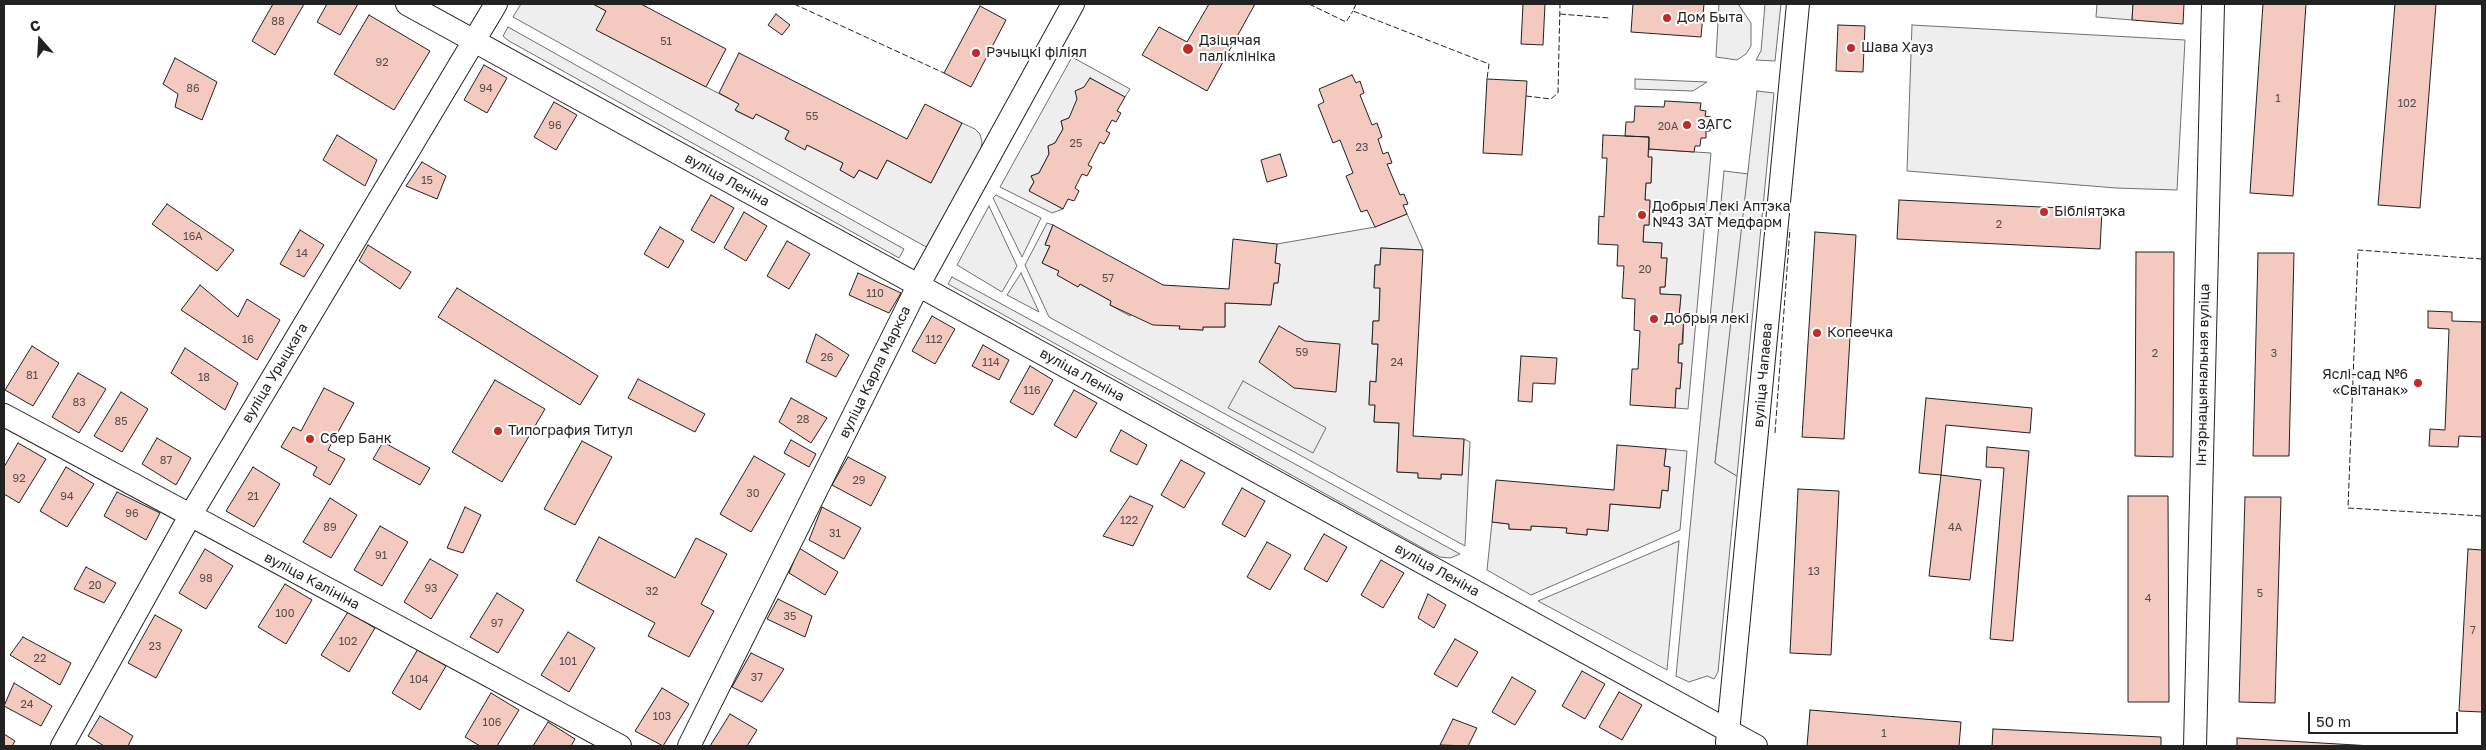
<!DOCTYPE html>
<html>
<head>
<meta charset="utf-8">
<style>
	body { margin:0 }
	#map { position:relative; width:2486px; height:750px; overflow:hidden; background:#fff; font-family:"Golos Text",sans-serif }
	canvas { display:block }
	.frame { position:absolute; inset:0; border:5px solid #222; pointer-events:none }
	.north { position:absolute; left:15px; top:15px; width:50px; height:50px; -webkit-text-stroke:4px #fff; paint-order:stroke; rotate:341deg; font-size:14px; font-weight:700; line-height:20px; text-align:center; color:#222 }
	.north::after { content:''; display:block; margin:auto; width:18px; height:22px; background:#222; clip-path:polygon(50% 0,100% 100%,50% 72%,0 100%) }
	.scale { position:absolute; left:2308px; top:712px; width:150px; height:22px; box-sizing:border-box; border:2px solid #222; border-top:0; padding-left:6px; font-size:15px; line-height:18px; white-space:nowrap; color:#222; -webkit-text-stroke:4px #fff; paint-order:stroke }
</style>
</head>
<body>
<div id="map">
<canvas width="2486" height="750"></canvas>
<div class="frame"></div>
<div class="north">С</div>
<div class="scale">50 m</div>
</div>
<script>
const ctx = document.querySelector('canvas').getContext('2d');
ctx.lineJoin = 'round';
function paint(path, color) { ctx.fillStyle = color; ctx.fill(path, 'evenodd'); }
const shape = rows => new Path2D(rows.map(r => 'M' + r).join(''));
function strokePath(path, color, width, dash) { ctx.strokeStyle = color; ctx.lineWidth = width; ctx.lineCap = dash ? 'butt' : 'round'; ctx.setLineDash(dash || []); ctx.stroke(path); }
function label(font, color, halo, rows, align = 'center') {
  ctx.font = font + ' "Golos Text",sans-serif'; ctx.lineWidth = 4; ctx.setLineDash([]); ctx.textBaseline = 'middle'; ctx.strokeStyle = halo; ctx.fillStyle = color; for (const [text, x, y, turn = 0] of rows) {
    ctx.save(); ctx.translate(x, y); ctx.rotate((+turn || 0) * Math.PI / 180); ctx.textAlign = isNaN(turn) ? turn : align; if (halo) ctx.strokeText(text, 0, 0); ctx.fillText(text, 0, 0); ctx.restore();
  }
}
const green = shape([
	[521,4,593,4,606,11,597,30,739,104,736,111,753,119,756,114,789,131,785,139,805,149,807,145,843,163,840,170,854,178,859,170,877,179,887,160,931,183,962,123,975,129,980,134,982,142,981,149,928,248,513,17,521,4],
	[1719,4,1738,4,1751,23,1751,46,1746,54,1737,60,1716,57,1719,4],
	[2097,4,2133,4,2132,20,2096,17,2097,4],
	[1912,25,2185,40,2177,190,2116,188,1907,171,1912,25],
	[508,27,904,249,899,258,509,41,503,36,508,27],
	[1072,57,1130,89,1125,97,1090,78,1069,118,1061,121,1063,129,1055,143,1048,146,1049,154,1039,173,1031,176,1034,182,1029,190,1063,209,1052,213,1000,187,1072,57],
	[1649,149,1711,153,1688,409,1675,408,1676,388,1680,388,1682,363,1678,363,1679,344,1683,344,1684,316,1679,316,1681,295,1660,294,1660,287,1665,287,1667,258,1661,258,1662,243,1643,242,1644,225,1649,225,1650,201,1645,200,1646,183,1651,183,1652,158,1648,157,1649,149],
	[1724,171,1749,174,1715,463,1737,476,1718,672,1714,679,1707,676,1689,682,1676,676,1724,171],
	[996,195,1041,218,1022,257,993,198,996,195],
	[989,206,1017,266,1002,292,957,265,989,206],
	[1407,214,1423,250,1381,248,1380,265,1375,265,1374,287,1380,288,1379,321,1373,321,1372,344,1378,344,1376,382,1370,382,1369,404,1375,405,1374,422,1399,423,1397,472,1418,473,1418,478,1441,479,1441,474,1462,475,1464,439,1470,442,1465,546,1049,317,1025,265,1047,223,1053,225,1045,244,1050,246,1042,263,1059,271,1058,275,1078,287,1080,284,1111,301,1110,305,1130,316,1132,313,1180,326,1180,329,1203,330,1203,327,1225,327,1225,303,1271,305,1274,283,1278,283,1280,264,1275,263,1277,244,1375,227,1407,214],
	[1021,273,1039,312,1007,295,1021,273],
	[952,277,1460,554,1450,558,1440,557,1428,551,948,284,952,277],
	[1666,449,1687,451,1680,530,1531,595,1487,570,1492,522,1509,524,1509,529,1531,530,1531,526,1567,528,1567,533,1587,535,1587,529,1608,531,1610,504,1660,508,1662,490,1668,491,1670,467,1664,466,1666,449],
	[1679,541,1667,670,1538,601,1679,541]
]);
paint(green, '#eee');
strokePath(green, '#6f6f6f', 1);
const parking = shape([
	[1765,4,1781,4,1775,61,1756,60,1761,51,1765,4],
	[1635,79,1707,82,1693,91,1635,89,1635,79],
	[1757,91,1774,93,1737,476,1715,463,1757,91],
	[1243,381,1326,428,1313,453,1228,408,1243,381]
]);
paint(parking, '#ededed');
strokePath(parking, '#6f6f6f', 1);
const building = shape([
	[273,4,304,4,275,55,252,41,273,4],
	[327,4,358,4,340,35,317,22,327,4],
	[593,4,641,4,726,49,706,87,596,30,606,11,593,4],
	[1209,4,1255,4,1207,91,1142,55,1159,27,1187,42,1209,4],
	[1523,4,1545,4,1543,45,1521,44,1523,4],
	[1633,4,1704,4,1701,37,1631,32,1633,4],
	[2133,4,2184,4,2183,24,2132,20,2133,4],
	[2263,4,2306,4,2293,196,2250,193,2263,4],
	[2395,4,2436,4,2420,208,2378,205,2395,4],
	[980,6,1006,20,971,87,944,73,980,6],
	[776,14,790,25,782,35,768,25,776,14],
	[369,15,430,51,394,110,334,74,369,15],
	[1838,25,1865,26,1863,72,1836,71,1838,25],
	[739,53,907,139,925,104,962,123,931,183,887,160,877,179,859,170,854,178,840,170,843,163,807,145,805,150,785,139,789,131,756,114,753,119,735,110,739,104,719,93,739,53],
	[175,58,217,82,202,120,175,107,178,94,163,84,175,58],
	[484,65,507,78,487,113,464,100,484,65],
	[1352,75,1356,83,1360,81,1364,93,1360,95,1372,125,1377,123,1382,137,1378,139,1383,154,1388,152,1392,163,1387,164,1400,195,1404,194,1408,204,1403,205,1407,214,1375,227,1367,210,1361,212,1346,176,1353,173,1340,140,1333,143,1318,105,1324,102,1319,89,1352,75],
	[1090,78,1125,97,1117,111,1121,113,1116,122,1112,120,1106,131,1110,133,1104,144,1100,142,1088,165,1092,167,1087,176,1082,174,1075,188,1079,191,1074,201,1068,199,1063,209,1029,191,1034,182,1031,176,1039,173,1049,154,1048,146,1055,143,1063,129,1061,121,1069,118,1077,99,1075,91,1084,87,1090,78],
	[1487,79,1527,81,1522,155,1483,153,1487,79],
	[1665,101,1701,103,1700,110,1706,111,1705,116,1711,117,1710,131,1706,131,1706,138,1701,138,1700,146,1695,146,1694,152,1649,149,1649,137,1625,136,1626,122,1634,122,1635,106,1664,107,1665,101],
	[554,102,577,115,556,150,534,137,554,102],
	[337,135,377,160,365,186,323,160,337,135],
	[1603,135,1649,137,1648,157,1652,157,1651,183,1646,183,1645,200,1650,200,1649,225,1644,225,1643,242,1662,243,1661,258,1667,258,1665,287,1660,287,1660,294,1681,295,1679,316,1684,316,1682,344,1679,344,1678,363,1682,363,1680,389,1676,388,1675,408,1630,405,1632,369,1638,369,1640,331,1634,330,1635,299,1622,298,1624,266,1617,266,1618,245,1598,244,1599,216,1604,217,1607,158,1602,158,1603,135],
	[1280,154,1287,176,1267,182,1261,160,1280,154],
	[422,162,446,176,437,199,406,186,422,162],
	[711,195,734,208,714,243,691,230,711,195],
	[1899,200,2102,210,2100,249,1897,239,1899,200],
	[167,204,234,250,217,271,152,224,167,204],
	[744,212,767,226,746,261,724,248,744,212],
	[1053,225,1163,285,1229,289,1233,239,1277,244,1275,263,1280,264,1278,283,1274,283,1271,305,1225,303,1225,327,1203,327,1203,330,1179,329,1180,326,1153,325,1110,305,1111,301,1080,284,1078,287,1057,275,1059,271,1042,263,1050,246,1045,245,1053,225],
	[660,227,684,241,668,268,644,254,660,227],
	[300,230,324,245,304,277,280,264,300,230],
	[1815,232,1856,235,1844,439,1802,437,1815,232],
	[787,241,810,254,789,289,767,276,787,241],
	[368,245,411,272,400,289,359,261,368,245],
	[1381,248,1423,250,1413,436,1464,439,1462,475,1441,474,1441,479,1418,478,1418,473,1397,472,1399,423,1374,422,1375,405,1369,405,1370,381,1376,382,1378,344,1372,344,1373,321,1379,321,1380,288,1374,288,1375,265,1380,265,1381,248],
	[2136,252,2174,252,2173,457,2135,456,2136,252],
	[2258,253,2294,253,2289,456,2253,456,2258,253],
	[858,273,901,293,889,313,849,295,858,273],
	[200,285,238,317,247,299,280,320,257,360,181,310,200,285],
	[457,288,598,376,580,405,438,317,457,288],
	[2428,311,2452,312,2452,321,2482,322,2482,437,2459,436,2458,447,2429,446,2430,429,2445,430,2449,329,2428,328,2428,311],
	[932,316,955,329,935,364,912,351,932,316],
	[1279,326,1305,341,1340,344,1336,392,1294,388,1259,362,1279,326],
	[816,334,849,355,836,377,806,362,816,334],
	[983,345,1009,360,999,380,972,366,983,345],
	[32,346,59,363,33,406,5,390,32,346],
	[185,348,238,383,225,410,171,373,185,348],
	[1521,356,1557,358,1555,384,1533,383,1532,402,1518,401,1521,356],
	[1030,366,1053,380,1033,415,1010,402,1030,366],
	[78,373,106,389,79,433,52,417,78,373],
	[638,379,705,414,695,432,628,398,638,379],
	[495,380,545,409,502,482,452,452,495,380],
	[324,388,354,403,328,450,345,459,330,485,313,475,317,467,281,447,293,427,301,431,324,388],
	[1074,390,1097,403,1076,438,1054,425,1074,390],
	[121,392,148,409,122,452,94,436,121,392],
	[791,398,827,418,811,443,779,422,791,398],
	[1926,398,2032,408,2030,433,1946,425,1941,475,1919,473,1926,398],
	[1121,430,1147,445,1137,465,1110,451,1121,430],
	[157,438,191,458,176,485,142,464,157,438],
	[791,440,816,454,809,467,784,453,791,440],
	[582,441,612,457,575,525,544,509,582,441],
	[383,442,430,468,420,485,373,459,383,442],
	[18,443,46,459,19,503,4,494,4,467,18,443],
	[1617,445,1666,449,1664,466,1670,467,1668,491,1662,490,1660,508,1610,504,1608,531,1587,529,1587,535,1566,533,1567,528,1531,526,1531,530,1509,529,1509,524,1492,522,1496,480,1614,490,1617,445],
	[1987,447,2029,451,2013,641,1990,639,2004,468,1986,467,1987,447],
	[754,456,785,474,751,532,720,514,754,456],
	[848,457,886,477,871,506,832,485,848,457],
	[1181,460,1205,473,1184,508,1161,495,1181,460],
	[66,467,94,484,67,527,40,511,66,467],
	[253,467,280,484,254,527,226,511,253,467],
	[1941,475,1981,480,1970,580,1929,576,1941,475],
	[1242,488,1265,501,1245,537,1222,524,1242,488],
	[1798,489,1839,491,1831,655,1790,653,1798,489],
	[117,492,160,513,146,540,104,516,117,492],
	[1130,496,1153,506,1133,546,1103,536,1130,496],
	[2128,496,2168,496,2169,702,2128,702,2128,496],
	[2245,497,2281,497,2275,703,2239,702,2245,497],
	[330,498,357,515,331,558,303,542,330,498],
	[465,507,481,515,463,553,447,548,465,507],
	[822,507,861,528,844,559,809,540,822,507],
	[380,526,408,542,382,586,354,570,380,526],
	[1324,534,1347,547,1327,582,1304,569,1324,534],
	[599,537,675,578,696,538,727,554,701,604,714,611,689,657,648,636,655,623,576,581,599,537],
	[1267,542,1291,555,1270,590,1247,577,1267,542],
	[799,548,838,572,825,595,789,573,799,548],
	[205,549,233,566,206,609,179,593,205,549],
	[2468,549,2482,550,2482,712,2459,711,2468,549],
	[430,559,458,575,431,619,404,602,430,559],
	[1381,560,1404,573,1383,608,1361,595,1381,560],
	[86,567,116,583,104,603,74,589,86,567],
	[285,584,312,600,286,644,258,627,285,584],
	[497,593,524,610,498,653,470,637,497,593],
	[1428,594,1446,605,1434,628,1418,618,1428,594],
	[778,599,812,616,805,637,767,619,778,599],
	[348,612,375,628,349,672,321,655,348,612],
	[155,615,182,630,156,678,128,663,155,615],
	[568,632,595,648,569,692,541,675,568,632],
	[23,637,71,663,60,685,10,655,23,637],
	[1455,639,1478,652,1457,687,1434,674,1455,639],
	[418,649,446,666,420,710,392,693,418,649],
	[751,653,784,669,762,702,732,687,751,653],
	[1582,671,1605,684,1585,719,1562,706,1582,671],
	[1512,677,1536,691,1515,725,1492,712,1512,677],
	[14,683,52,706,41,726,4,706,14,683],
	[662,688,689,704,663,746,635,731,662,688],
	[1619,692,1642,705,1622,740,1599,727,1619,692],
	[491,693,519,710,497,746,480,746,465,737,491,693],
	[1810,710,1961,722,1959,746,1807,746,1810,710],
	[730,714,757,730,747,746,710,746,730,714],
	[100,716,133,736,128,746,104,746,88,736,100,716],
	[1453,719,1477,728,1468,746,1440,745,1453,719],
	[548,722,575,739,571,746,533,746,548,722],
	[1993,729,2161,737,2161,746,1992,746,1993,729],
	[4,734,15,741,12,746,4,746,4,734],
	[2237,738,2372,746,2237,746,2237,738]
]);
paint(building, '#f3c9c0');
strokePath(building, '#222', 1);
const minor = shape([
	[407,4,1756,746],
	[4,415,620,746],
	[1727,743,1798,4],
	[62,746,190,516,496,4],
	[689,746,918,286,1073,4],
	[2195,746,2213,4]
]);
strokePath(minor, '#222', 24);
strokePath(minor, '#fff', 22);
strokePath(shape([
	[794,4,944,73],
	[1309,4,1346,22,1353,11],
	[1356,4,1353,11,1489,64,1487,79],
	[1560,14,1609,18],
	[1526,96,1551,99,1558,93,1560,4],
	[2482,259,2358,250,2348,508,2482,516],
	[1775,433,1790,229]
]), '#222', 1, [6, 2.5]);
for (const [x, y, r, color] of [
	[1667,18,5,"#c62828"],
	[1851,48,5,"#c62828"],
	[1188,49,6,"#c62828"],
	[976,53,5,"#c62828"],
	[1687,125,5,"#c62828"],
	[2044,212,5,"#c62828"],
	[1642,215,5,"#c62828"],
	[1654,319,5,"#c62828"],
	[1817,333,5,"#c62828"],
	[2418,383,5,"#c62828"],
	[498,431,5,"#c62828"],
	[310,439,5,"#c62828"]
]) { const dot = new Path2D(); dot.arc(x, y, r, 0, 2 * Math.PI); ctx.fillStyle = color; ctx.fill(dot); strokePath(dot, '#fff', 2); }
label('11px', '#564c4a', null, [
	["88",278,22],
	["51",666,42],
	["92",382,63],
	["86",193,89],
	["94",486,89],
	["1",2278,99],
	["102",2407,104],
	["55",812,117],
	["96",555,126],
	["20А",1668,127],
	["25",1076,144],
	["23",1362,148],
	["15",427,181],
	["2",1999,225],
	["16А",193,237],
	["14",302,254],
	["20",1645,270],
	["57",1108,279],
	["110",875,294],
	["16",248,340],
	["112",934,340],
	["59",1302,353],
	["2",2155,354],
	["3",2274,354],
	["26",827,358],
	["114",991,363],
	["24",1397,363],
	["81",32,376],
	["18",204,378],
	["116",1032,391],
	["83",79,403],
	["28",803,420],
	["85",121,422],
	["87",166,461],
	["92",19,479],
	["29",859,481],
	["30",753,494],
	["94",67,497],
	["21",253,497],
	["96",132,514],
	["122",1129,521],
	["89",330,528],
	["4А",1955,528],
	["31",835,534],
	["91",381,556],
	["13",1814,572],
	["98",206,579],
	["20",95,586],
	["93",431,589],
	["32",652,592],
	["5",2260,594],
	["4",2148,599],
	["100",285,614],
	["35",790,617],
	["97",497,624],
	["7",2473,631],
	["102",348,642],
	["23",155,647],
	["22",40,659],
	["101",568,662],
	["37",757,678],
	["104",419,680],
	["24",27,705],
	["103",662,717],
	["106",492,723],
	["1",1884,734]
]);
label('14px', '#222', '#fff', [
	["Дом Быта",1677,18],
	["Дзіцячая",1199,41],
	["паліклініка",1199,57],
	["Шава Хауз",1861,48],
	["Рэчыцкі філіял",986,53],
	["ЗАГС",1697,125],
	["Добрыя Лекі Аптэка",1652,207],
	["№43 ЗАТ Медфарм",1652,223],
	["Бібліятэка",2054,212],
	["Добрыя лекі",1664,319],
	["Копеечка",1827,333],
	["Яслі-сад №6",2408,375,"right"],
	["«Світанак»",2408,391,"right"],
	["Типография Титул",508,431],
	["Сбер Банк",320,439]
], 'left');
label('14px', '#222', '#fff', [
	["вуліца Леніна",727,180,29],
	["вуліца Карла Маркса",875,372,-64],
	["вуліца Урыцкага",275,373,-59],
	["вуліца Леніна",1082,375,29],
	["вуліца Чапаева",1763,375,-85],
	["Інтэрнацыянальная вуліца",2203,375,-89],
	["вуліца Леніна",1437,570,29],
	["вуліца Калініна",312,581,28]
]);
</script>
</body>
</html>
